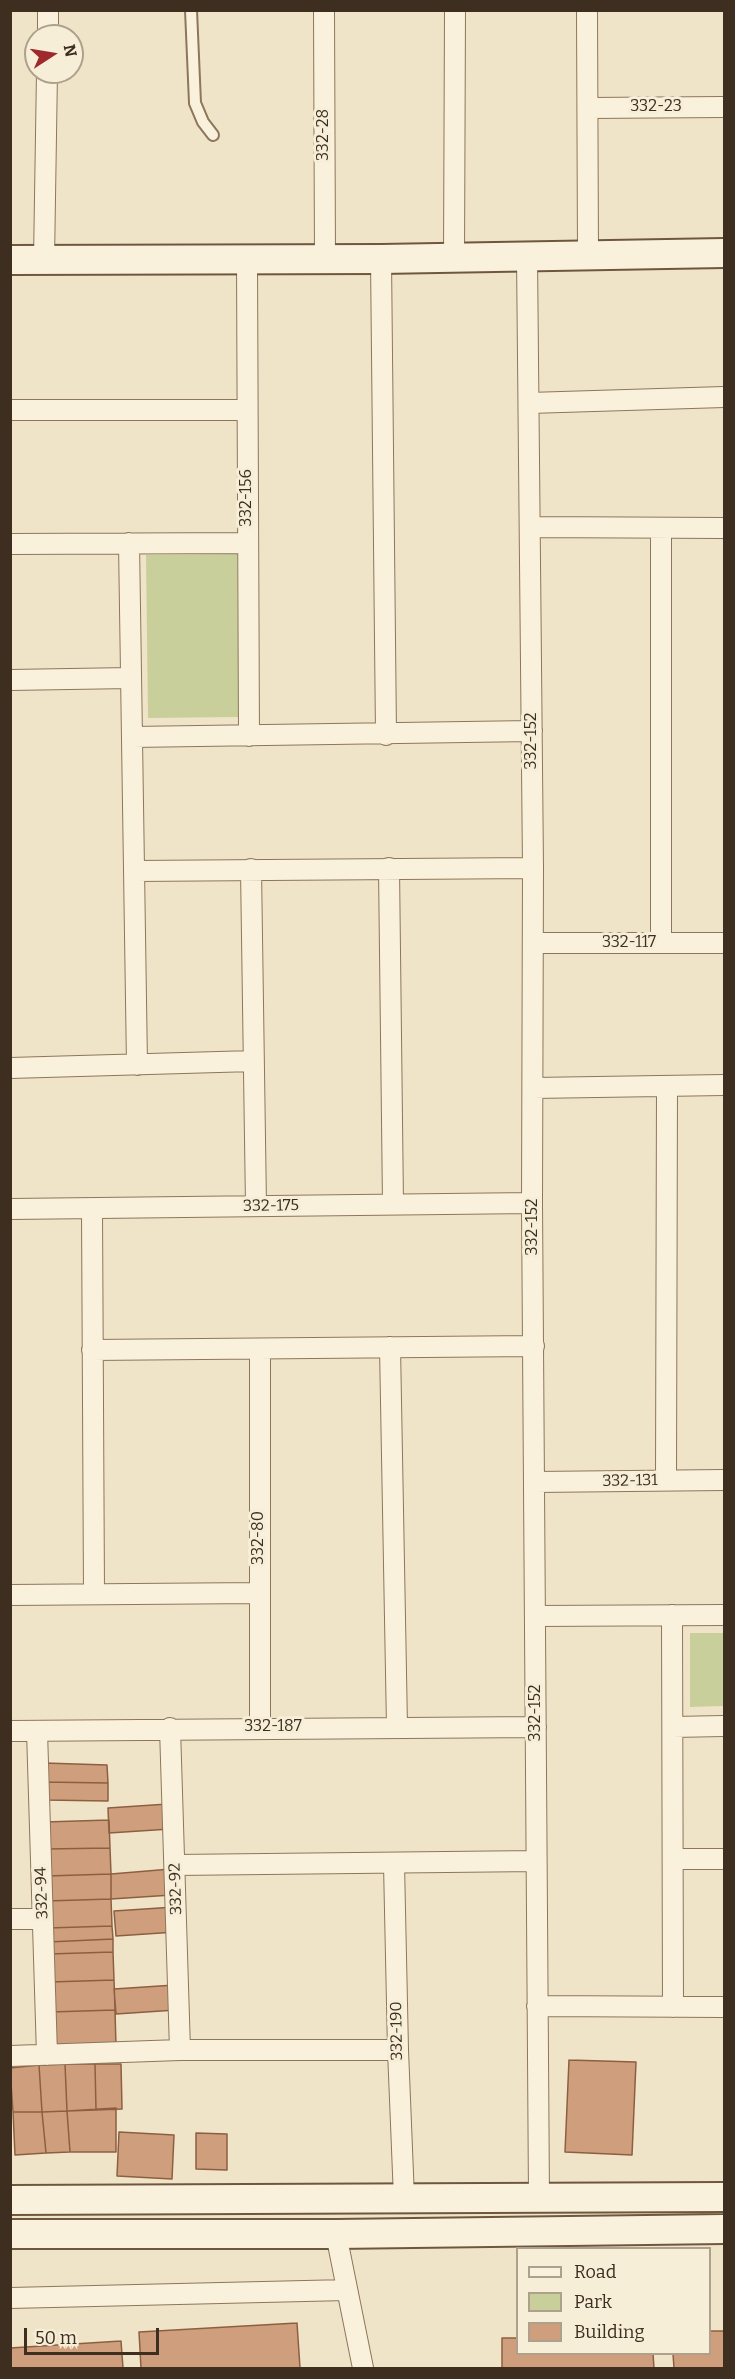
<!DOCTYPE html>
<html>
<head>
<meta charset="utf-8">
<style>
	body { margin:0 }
	#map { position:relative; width:735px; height:2379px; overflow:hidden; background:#f0e4c8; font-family:Bitter,serif }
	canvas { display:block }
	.frame { position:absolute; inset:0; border:12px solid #3d2e20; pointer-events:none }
	.legend { position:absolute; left:516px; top:2247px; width:195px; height:108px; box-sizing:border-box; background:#f7eed8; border:2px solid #ada18e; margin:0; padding:8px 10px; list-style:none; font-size:18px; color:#3d2e20 }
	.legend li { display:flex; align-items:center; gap:12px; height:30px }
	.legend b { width:30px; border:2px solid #ada18e }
	.north { position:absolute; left:24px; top:24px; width:60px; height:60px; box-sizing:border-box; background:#f7eed8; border:2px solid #ada18e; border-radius:50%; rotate:78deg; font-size:16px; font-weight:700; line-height:24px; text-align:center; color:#3d2e20 }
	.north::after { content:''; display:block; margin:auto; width:21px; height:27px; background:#9e2a2b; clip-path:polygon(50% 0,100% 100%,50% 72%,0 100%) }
	.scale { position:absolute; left:24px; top:2328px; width:135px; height:27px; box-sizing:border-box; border:3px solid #3d2e20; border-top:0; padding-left:8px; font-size:18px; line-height:21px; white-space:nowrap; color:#3d2e20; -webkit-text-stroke:4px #f7eed8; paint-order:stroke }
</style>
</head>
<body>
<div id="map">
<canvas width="735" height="2379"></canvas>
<div class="frame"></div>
<ul class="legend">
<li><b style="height:8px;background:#faf1dc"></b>Road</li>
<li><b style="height:16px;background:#c9cf9b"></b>Park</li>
<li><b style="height:16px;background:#cf9f7d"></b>Building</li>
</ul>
<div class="north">N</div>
<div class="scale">50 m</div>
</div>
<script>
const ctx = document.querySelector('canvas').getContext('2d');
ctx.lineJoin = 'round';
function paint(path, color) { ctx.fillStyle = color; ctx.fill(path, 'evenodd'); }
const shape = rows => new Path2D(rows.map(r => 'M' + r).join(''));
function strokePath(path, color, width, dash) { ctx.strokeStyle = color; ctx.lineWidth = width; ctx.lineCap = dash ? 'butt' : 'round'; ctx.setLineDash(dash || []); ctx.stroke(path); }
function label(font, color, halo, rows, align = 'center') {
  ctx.font = font + ' Bitter,serif'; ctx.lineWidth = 6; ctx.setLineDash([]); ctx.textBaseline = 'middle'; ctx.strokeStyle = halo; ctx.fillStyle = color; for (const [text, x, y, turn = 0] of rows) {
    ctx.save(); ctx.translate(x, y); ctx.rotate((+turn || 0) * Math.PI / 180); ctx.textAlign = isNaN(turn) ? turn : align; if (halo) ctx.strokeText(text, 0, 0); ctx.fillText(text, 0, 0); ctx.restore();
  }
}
paint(shape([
	[237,554,239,717,148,718,146,555],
	[690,1633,724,1633,724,1706,690,1707]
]), '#c9cf9b');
const building = shape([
	[44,1763,107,1765,108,1783,44,1782,44,1763],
	[44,1782,108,1783,108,1801,45,1800,44,1782],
	[168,1804,170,1829,109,1833,108,1808,168,1804],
	[109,1820,110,1848,46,1849,45,1822,109,1820],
	[110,1848,111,1874,47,1876,46,1849,110,1848],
	[171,1869,172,1895,111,1899,111,1874,171,1869],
	[111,1874,111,1899,46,1901,47,1876,111,1874],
	[111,1899,112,1926,48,1928,46,1901,111,1899],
	[175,1907,176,1932,116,1936,114,1911,175,1907],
	[112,1926,113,1939,48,1942,48,1928,112,1926],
	[113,1939,113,1952,49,1954,48,1942,113,1939],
	[113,1952,114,1980,50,1982,49,1954,113,1952],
	[114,1980,115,2010,50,2012,50,1982,114,1980],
	[175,1985,176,2010,116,2014,114,1989,175,1985],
	[115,2010,116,2047,51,2048,50,2012,115,2010],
	[569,2060,636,2062,632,2155,565,2152,569,2060],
	[65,2064,67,2111,42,2112,39,2065,65,2064],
	[65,2064,95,2064,96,2110,67,2111,65,2064],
	[95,2064,121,2064,122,2109,96,2110,95,2064],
	[39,2065,42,2112,13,2112,10,2068,39,2065],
	[116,2108,116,2152,70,2152,67,2111,116,2108],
	[67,2111,70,2152,46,2153,42,2112,67,2111],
	[13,2112,42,2112,46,2153,15,2155,13,2112],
	[119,2132,174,2135,172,2179,117,2176,119,2132],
	[196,2133,227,2134,227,2170,196,2169,196,2133],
	[297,2323,300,2368,141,2368,139,2332,297,2323],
	[710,2331,724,2331,724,2368,674,2368,673,2354,710,2354,710,2331],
	[502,2338,518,2338,518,2354,653,2354,654,2368,502,2368,502,2338],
	[121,2341,123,2368,10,2368,10,2348,121,2341]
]);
paint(building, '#cf9f7d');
strokePath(building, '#8d5f41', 1.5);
const lane = shape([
	[191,10,195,103,203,122,213,135]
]);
const street = shape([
	[324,10,325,259],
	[587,10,588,254],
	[48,36,48,10],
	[588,108,724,107],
	[527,256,533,868,532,1203,539,2198],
	[454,258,455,10],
	[381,259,386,735],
	[44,260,47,72],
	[247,261,249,736],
	[529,403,724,397],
	[10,410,247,410],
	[531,527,724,528],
	[661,528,661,943],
	[129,543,137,1065],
	[10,544,247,543],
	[10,680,130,678],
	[132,737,532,731],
	[389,868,393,1204],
	[251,869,256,1206],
	[134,871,533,868],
	[533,943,724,943],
	[10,1068,253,1061],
	[533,1088,724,1085],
	[10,1209,532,1203],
	[92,1210,94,1594],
	[390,1347,397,1727],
	[260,1349,260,1727],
	[92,1350,534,1346],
	[666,1480,667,1086],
	[535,1482,724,1480],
	[10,1595,258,1593],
	[672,1615,673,2007],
	[535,1616,724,1615],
	[673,1727,724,1726],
	[170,1728,180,2050],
	[10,1731,536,1727],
	[37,1731,47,2055],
	[673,1859,724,1859],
	[394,1864,398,2050,404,2198],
	[175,1865,536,1861],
	[10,1919,42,1919],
	[537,2006,724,2007],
	[10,2056,180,2050,398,2050],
	[336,2234,363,2368],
	[10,2298,347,2290]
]);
const secondary = shape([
	[10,260,381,259,724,253],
	[10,2200,724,2197],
	[10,2234,336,2234,724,2229]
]);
strokePath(lane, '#8d765c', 14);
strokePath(street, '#8d765c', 22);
strokePath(secondary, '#6f573f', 32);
strokePath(lane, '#faf1dc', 10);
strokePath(street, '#faf1dc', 20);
strokePath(secondary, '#faf1dc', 28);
label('16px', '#3d2e20', '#f7eed8', [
	["332-23",656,107],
	["332-28",324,135,-90],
	["332-156",247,498,-90],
	["332-152",532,741,-90],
	["332-117",629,943],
	["332-175",271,1206,-1],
	["332-152",533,1227,-90],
	["332-131",630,1481,-1],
	["332-80",259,1538,-90],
	["332-152",536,1713,-90],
	["332-187",273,1727],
	["332-92",176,1889,-92],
	["332-94",42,1893,-92],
	["332-190",397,2031,-91]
]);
</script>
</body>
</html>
